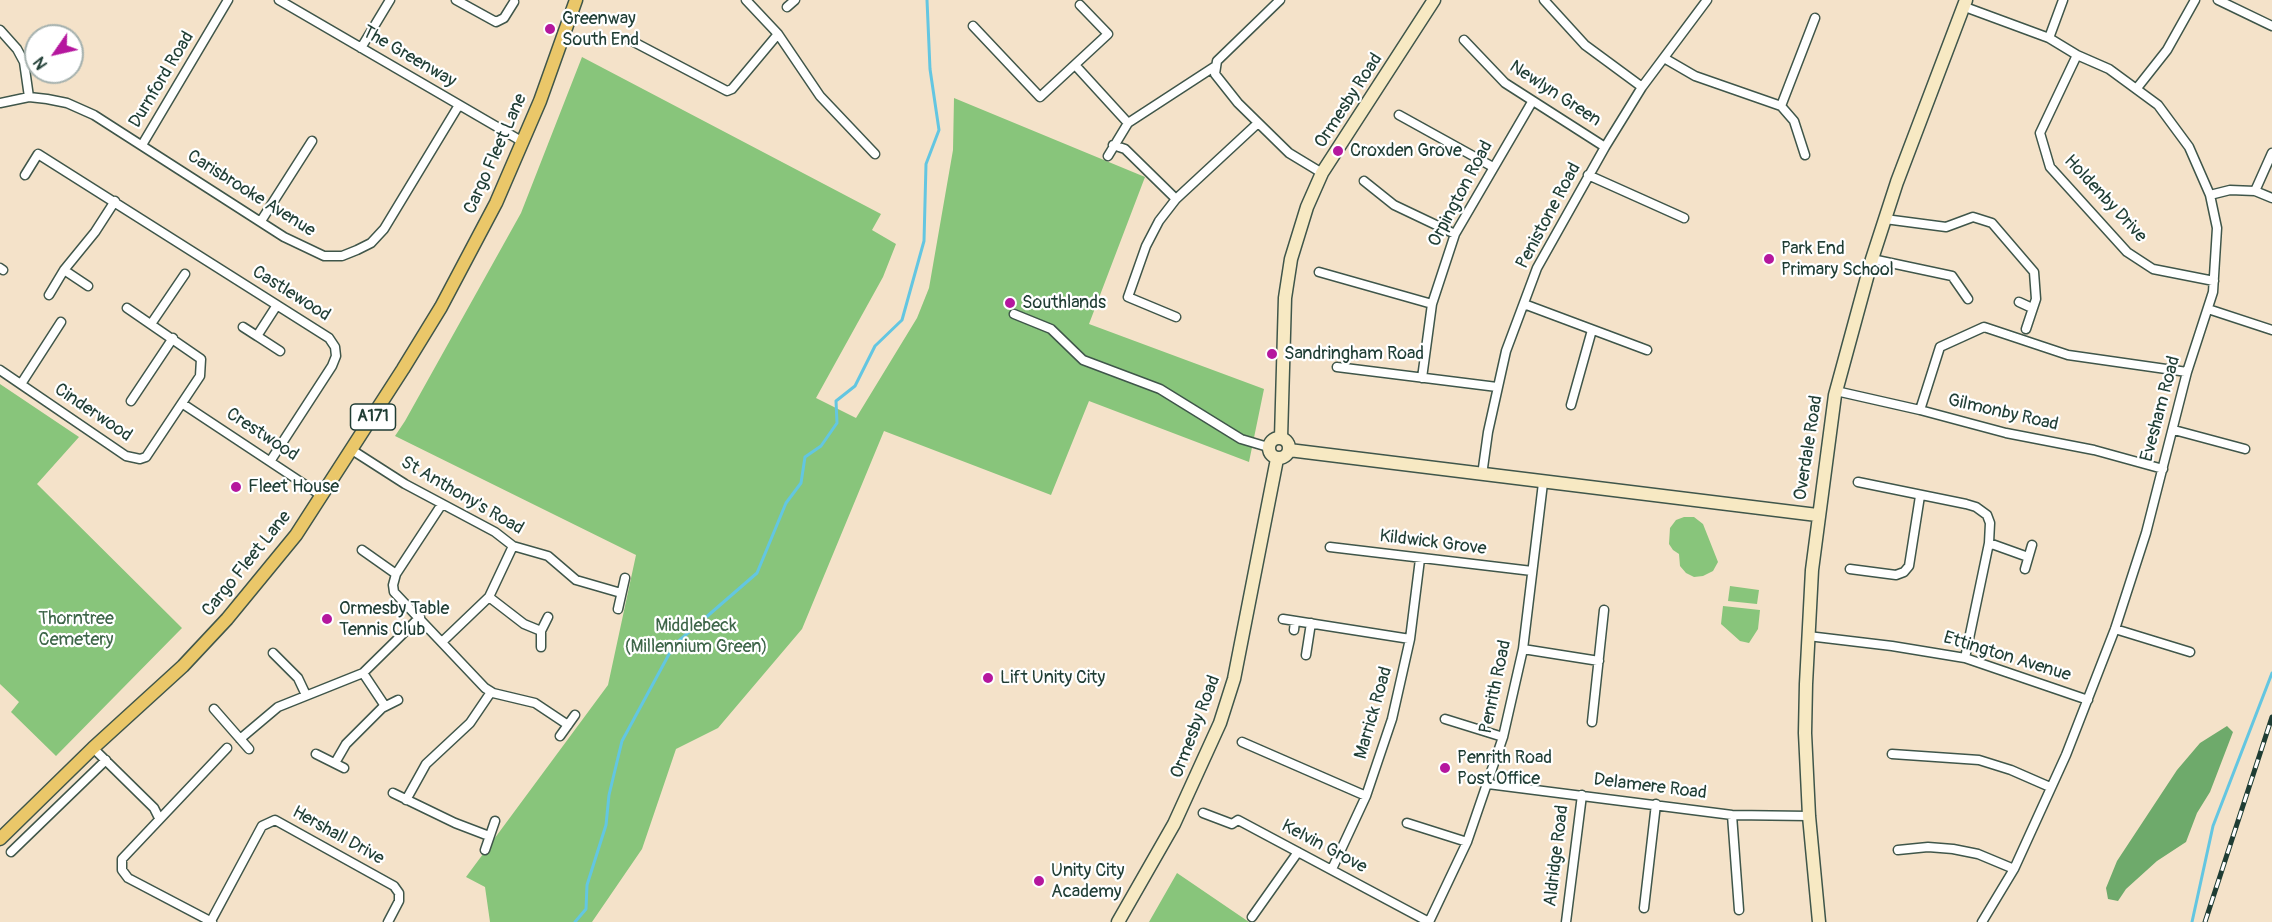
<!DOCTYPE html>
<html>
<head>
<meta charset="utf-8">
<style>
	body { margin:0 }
	#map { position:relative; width:2272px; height:922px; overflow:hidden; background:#f4e2c9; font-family:Pangolin,sans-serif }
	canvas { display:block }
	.north { position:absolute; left:24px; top:24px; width:60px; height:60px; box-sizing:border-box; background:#fff; border:2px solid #a5b1ae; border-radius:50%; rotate:236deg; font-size:16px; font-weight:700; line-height:24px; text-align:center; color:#1f3d34 }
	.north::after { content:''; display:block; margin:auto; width:21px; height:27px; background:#b5179e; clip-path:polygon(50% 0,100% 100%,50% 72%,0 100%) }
</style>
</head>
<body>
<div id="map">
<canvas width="2272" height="922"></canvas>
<div class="north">N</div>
</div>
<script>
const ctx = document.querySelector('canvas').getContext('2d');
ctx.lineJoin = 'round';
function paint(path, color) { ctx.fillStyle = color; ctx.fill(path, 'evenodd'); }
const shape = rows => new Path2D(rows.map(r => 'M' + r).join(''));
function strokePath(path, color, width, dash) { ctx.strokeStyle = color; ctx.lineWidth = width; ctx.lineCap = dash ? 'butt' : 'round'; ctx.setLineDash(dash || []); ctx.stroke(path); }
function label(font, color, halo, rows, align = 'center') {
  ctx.font = font + ' Pangolin,sans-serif'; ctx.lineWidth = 4.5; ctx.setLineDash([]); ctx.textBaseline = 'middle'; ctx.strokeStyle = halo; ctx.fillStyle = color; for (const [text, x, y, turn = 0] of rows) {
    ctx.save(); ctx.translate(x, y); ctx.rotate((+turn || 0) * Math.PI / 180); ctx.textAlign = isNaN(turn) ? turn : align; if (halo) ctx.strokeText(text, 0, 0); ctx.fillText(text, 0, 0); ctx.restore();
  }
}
paint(shape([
	[582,57,881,214,872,230,896,244,883,277,816,398,856,418,917,318,929,288,953,150,954,98,1145,177,1089,324,1264,389,1249,462,1089,401,1051,495,884,431,802,629,718,728,676,749,642,849,592,922,490,922,485,887,466,877,608,685,636,555,395,436,405,421,521,213],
	[0,384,79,437,37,484,182,628,56,756,11,712,19,702,0,684],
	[1684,517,1694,517,1703,524,1718,562,1713,571,1703,576,1694,577,1686,573,1680,566,1679,554,1673,550,1669,544,1670,528,1676,520],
	[1730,586,1759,590,1757,604,1728,601],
	[1723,606,1760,610,1758,629,1749,643,1740,641,1721,624],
	[1177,873,1249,922,1149,922]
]), '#88c57b');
paint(shape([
	[2227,726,2233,732,2210,792,2197,813,2186,842,2157,861,2126,889,2118,901,2108,899,2106,888,2117,861,2177,770,2200,743]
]), '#6eaa6b');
strokePath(shape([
	[575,922,586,909,587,885,606,825,609,795,622,741,674,645,757,573,786,503,801,483,805,457,821,446,837,423,836,401,855,386,875,346,902,320,924,241,926,164,939,130,930,69,927,0],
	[2192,922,2213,826,2272,673]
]), '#63c6e1', 3);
const street = shape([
	[279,0,523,142],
	[456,0,496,22,504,18,514,2],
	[746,0,778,34,820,96,875,154],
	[1280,0,1217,61,1215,74,1238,103,1289,153,1322,173],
	[1544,0,1585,45,1642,87],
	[2218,0,2272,26],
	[787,7,795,0],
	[1965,7,2049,38,2077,55,2109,69,2158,105,2189,147,2210,195,2217,228,2213,292,2187,372,2146,533,2115,629,2066,755,2014,869,1982,922],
	[973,26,1040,97,1108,34,1080,5],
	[0,30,17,49,24,62,29,97],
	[2049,38,2063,0],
	[630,40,727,91,732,89,778,34],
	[1464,40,1505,83,1605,147],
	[361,48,390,0],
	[2077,55,2040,133,2050,167,2127,252,2153,269,2214,281],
	[1664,58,1695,76,1781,106,1794,121,1805,155],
	[1075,65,1128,123],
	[2137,88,2167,50,2195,0],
	[0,103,29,97,47,99,67,103,94,115,284,237,324,256,342,256,357,250,371,243,384,229,459,105],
	[1781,106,1815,18],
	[1399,115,1493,167],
	[142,145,228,0],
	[1113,145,1125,149,1176,199],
	[1108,156,1128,123,1214,67],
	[25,175,38,154,329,338,335,347,336,356,332,366,271,460],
	[1588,175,1684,218],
	[1364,181,1394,205,1455,234],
	[2255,191,2272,153],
	[2210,195,2230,190,2255,191,2272,198],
	[1885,219,1946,227,1973,217,1992,223,2034,272,2036,299,2026,329],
	[261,221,312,141],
	[1872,259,1952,276,1968,299],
	[0,268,3,270],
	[1319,272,1432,304],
	[88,286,64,270,95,232,115,201],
	[49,295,64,270],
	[2019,302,2032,308],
	[1524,304,1647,350],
	[277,305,257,336,280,351],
	[2208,309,2272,330],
	[1014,314,1051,329,1083,360,1160,389,1241,439,1268,447],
	[1176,317,1128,297,1146,246,1159,221,1176,199,1258,123],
	[151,324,185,274],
	[243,327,257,336],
	[1337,367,1497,387],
	[0,370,126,456,140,459,146,457,200,376,201,359,127,308],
	[1422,378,1432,304,1455,234,1532,102],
	[21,384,61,322],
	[1836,391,1920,410,2006,433,2094,450,2163,469],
	[131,401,173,338],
	[183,404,322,496],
	[1571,405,1592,330],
	[1920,410,1940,347,1984,327,2068,355,2187,372],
	[2174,430,2245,449],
	[352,450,405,484,495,532,513,546,548,556,576,580,621,593],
	[1482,475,1488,432,1506,351,1537,268,1605,147,1642,87,1707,0],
	[1858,482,1966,504,1976,507,1987,515,1990,523,1989,543,1965,658],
	[442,504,396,574,393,585,394,592,485,688,493,693,535,703,568,725],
	[1989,543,2028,557],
	[1330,547,1532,571],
	[362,550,396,574],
	[1850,569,1896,575,1904,572,1909,566,1920,496],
	[2025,569,2032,545],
	[489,597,524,624,541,631],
	[618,609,625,578],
	[1283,619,1410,639],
	[2115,629,2190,652],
	[1294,630,1295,621],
	[1808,636,1892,646,1965,658,2088,700],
	[442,642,489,597,513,546],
	[541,647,541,631,548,617],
	[1523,649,1599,661],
	[273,653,298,678,306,695],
	[1306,655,1311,623],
	[363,673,385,706],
	[214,709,249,749],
	[1445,719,1503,737],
	[1592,722,1604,610],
	[560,736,575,715],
	[240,739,278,707,363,673,420,617],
	[1242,742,1366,796],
	[93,748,154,808,159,818],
	[316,754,344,768],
	[1892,754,1979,760,2011,770,2050,787],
	[335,763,346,744,382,708,398,700],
	[1488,784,1732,815,1809,816],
	[393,793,455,823,489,836],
	[406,800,426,764,470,723,491,692],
	[1203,813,1232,824,1238,820,1429,922],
	[1732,815,1739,910],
	[1407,823,1467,842],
	[485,850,495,821],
	[1898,850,1928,847,1953,849,1978,854,2014,869],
	[11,852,106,760],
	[1332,869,1366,796,1392,719,1410,639,1420,559],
	[1644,908,1656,804],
	[1252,917,1298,852],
	[211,921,262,826,275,820,394,886,399,893,399,901,388,922],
	[212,922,128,878,122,870,122,859,227,748],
	[1429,922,1467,842,1503,737,1523,649,1543,483],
	[1566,922,1582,795]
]);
const secondary = shape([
	'1269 448a10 10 0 1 1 20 0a10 10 0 1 1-20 0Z',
	[1281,438,1285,298,1291,259,1307,207,1322,173,1434,0],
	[1289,450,1817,515],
	[1118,922,1174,824,1220,723,1234,679,1277,459],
	[1819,922,1809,816,1805,733,1806,684,1812,570,1835,395,1872,259,1897,182,1966,0]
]);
const primary = shape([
	[0,839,93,748,183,666,227,619,296,535,403,369,441,307,496,203,540,101,576,0]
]);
strokePath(street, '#3f564a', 11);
strokePath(secondary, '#3f564a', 15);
strokePath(primary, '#3f564a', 15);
strokePath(street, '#fff', 8);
strokePath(secondary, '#f7e9c3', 12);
strokePath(primary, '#eac769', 12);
const rail = shape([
	[2205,922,2272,717]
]);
strokePath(rail, '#1f3d34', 5);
strokePath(rail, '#fff', 3, [9]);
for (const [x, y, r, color] of [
	[550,29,6,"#b5179e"],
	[1338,151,6,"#b5179e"],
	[1769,259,6,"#b5179e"],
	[1010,303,6,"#b5179e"],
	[1272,354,6,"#b5179e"],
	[236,487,6,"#b5179e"],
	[327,619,6,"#b5179e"],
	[988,678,6,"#b5179e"],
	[1445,768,6,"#b5179e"],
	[1039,881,6,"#b5179e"]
]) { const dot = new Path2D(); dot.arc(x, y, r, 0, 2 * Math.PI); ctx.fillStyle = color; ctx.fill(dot); strokePath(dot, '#fff', 2); }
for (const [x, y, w] of [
	[373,417,45]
]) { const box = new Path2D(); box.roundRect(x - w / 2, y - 13, w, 26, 4.5); ctx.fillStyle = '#fff'; ctx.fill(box); strokePath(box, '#1f3d34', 1.5); }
label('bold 16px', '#1f3d34', null, [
	["A171",373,417]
]);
label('18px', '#1f3d34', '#fff', [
	["Greenway",562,19],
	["South End",562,40],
	["Croxden Grove",1350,151],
	["Park End",1781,249],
	["Primary School",1781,270],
	["Southlands",1022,303],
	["Sandringham Road",1284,354],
	["Fleet House",248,487],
	["Ormesby Table",339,609],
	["Tennis Club",339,630],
	["Lift Unity City",1000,678],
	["Penrith Road",1457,758],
	["Post Office",1457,779],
	["Unity City",1051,871],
	["Academy",1051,892]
], 'left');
label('18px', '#1f3d34', '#fff', [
	["The Greenway",409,57,30],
	["Durnford Road",162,80,-59],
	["Newlyn Green",1555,94,33],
	["Ormesby Road",1349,101,-57],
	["Cargo Fleet Lane",496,154,-66],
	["Carisbrooke Avenue",251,194,32],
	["Orpington Road",1461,194,-62],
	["Holdenby Drive",2105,199,47],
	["Penistone Road",1549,216,-62],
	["Castlewood",291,294,32],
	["Evesham Road",2161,409,-75],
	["Cinderwood",93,413,34],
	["Gilmonby Road",2003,413,13],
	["Crestwood",262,435,33],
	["Overdale Road",1809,448,-81],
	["St Anthony's Road",462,496,30],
	["Kildwick Grove",1433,543,7],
	["Cargo Fleet Lane",247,564,-51],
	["Ettington Avenue",2007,657,17],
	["Penrith Road",1496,687,-78],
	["Marrick Road",1374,713,-74],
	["Ormesby Road",1196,727,-69],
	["Delamere Road",1650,787,7],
	["Hershall Drive",338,836,29],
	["Kelvin Grove",1324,847,28],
	["Aldridge Road",1557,856,-83]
]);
label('18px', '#3e6649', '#fff', [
	["Thorntree",76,619],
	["Cemetery",76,640],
	["Middlebeck",696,626],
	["(Millennium Green)",696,647]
]);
</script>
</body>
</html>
